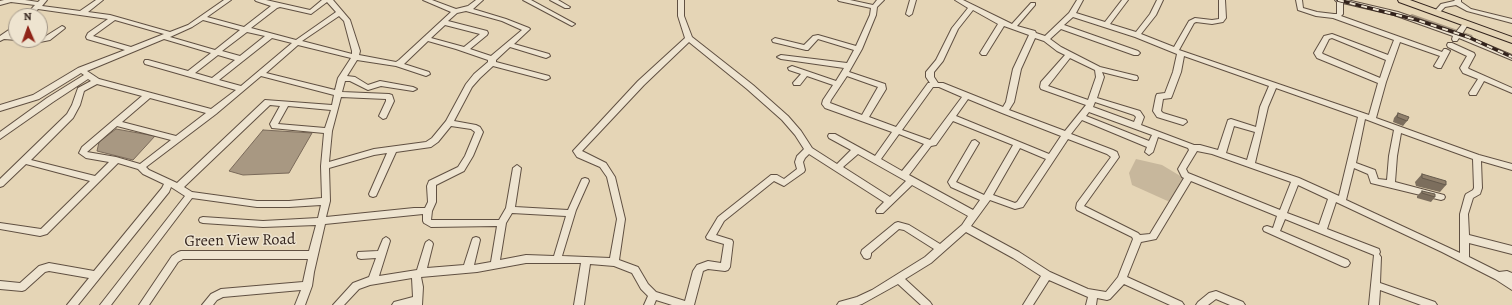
<!DOCTYPE html>
<html>
<head>
<meta charset="utf-8">
<style>
	body { margin:0 }
	#map { position:relative; width:1512px; height:305px; overflow:hidden; background:#e5d5b6; font-family:Alegreya,serif }
	canvas { display:block }
	.north { position:absolute; left:8px; top:8px; width:40px; height:40px; box-sizing:border-box; background:#eee4d0; border:1px solid #a39788; border-radius:50%; rotate:358deg; font-size:11px; font-weight:700; line-height:16px; text-align:center; color:#33231c }
	.north::after { content:''; display:block; margin:auto; width:14px; height:18px; background:#8f2418; clip-path:polygon(50% 0,100% 100%,50% 72%,0 100%) }
</style>
</head>
<body>
<div id="map">
<canvas width="1512" height="305"></canvas>
<div class="north">N</div>
</div>
<script>
const ctx = document.querySelector('canvas').getContext('2d');
ctx.lineJoin = 'round';
function paint(path, color) { ctx.fillStyle = color; ctx.fill(path, 'evenodd'); }
const shape = rows => new Path2D(rows.map(r => 'M' + r).join(''));
function strokePath(path, color, width, dash) { ctx.strokeStyle = color; ctx.lineWidth = width; ctx.lineCap = dash ? 'butt' : 'round'; ctx.setLineDash(dash || []); ctx.stroke(path); }
function label(font, color, halo, rows, align = 'center') {
  ctx.font = font + ' Alegreya,serif'; ctx.lineWidth = 3; ctx.setLineDash([]); ctx.textBaseline = 'middle'; ctx.strokeStyle = halo; ctx.fillStyle = color; for (const [text, x, y, turn = 0] of rows) {
    ctx.save(); ctx.translate(x, y); ctx.rotate((+turn || 0) * Math.PI / 180); ctx.textAlign = isNaN(turn) ? turn : align; if (halo) ctx.strokeText(text, 0, 0); ctx.fillText(text, 0, 0); ctx.restore();
  }
}
paint(shape([
	[1136,159,1162,165,1187,180,1172,203,1132,185,1129,173]
]), '#c7b79c');
const water = shape([
	[116,129,155,136,133,160,97,151,99,142,116,129],
	[263,130,312,133,289,173,243,175,229,171,263,130]
]);
paint(water, '#a89882');
strokePath(water, '#796959', 1);
paint(shape([
	[1412,14,1472,35,1473,37,1472,39,1464,39,1408,19,1407,17,1412,14]
]), '#a89882');
const minor = shape([
	[4,0,25,0,38,2,40,0,47,0,42,6,80,11,96,0,103,0,88,12,110,15,170,32,188,25,224,0,231,0,207,17,244,27,271,6,256,1,255,0,266,0,310,10,322,0,333,0,350,20,360,51,359,55,396,62,399,60,451,12,423,0,432,0,456,9,468,6,476,0,483,0,473,9,506,19,529,28,530,29,529,30,514,44,549,54,550,56,546,58,510,47,496,60,496,62,549,76,550,78,546,80,493,66,480,78,472,87,454,121,476,125,480,127,483,132,473,156,464,171,436,185,436,202,432,211,431,220,499,220,506,208,513,168,517,165,521,168,515,207,568,210,581,181,582,179,585,178,588,179,589,181,576,210,562,256,610,258,617,219,607,177,600,167,577,157,573,151,638,81,685,38,678,16,678,0,684,0,684,16,692,37,753,85,788,116,801,131,812,148,837,164,851,150,829,138,828,136,829,134,835,134,875,156,892,132,825,108,822,104,823,100,833,85,807,76,800,85,794,85,793,83,801,74,789,70,788,68,792,66,836,81,844,68,781,59,777,57,781,55,847,63,854,50,818,39,808,50,806,50,773,42,772,40,775,38,804,45,813,36,818,35,856,46,870,15,871,8,839,1,838,0,850,0,873,5,877,0,884,0,877,7,876,15,862,49,849,72,885,84,886,89,869,117,896,127,928,83,930,83,926,77,926,72,936,60,952,28,968,8,955,0,963,0,1012,24,1031,3,1035,3,1035,5,1017,26,1035,31,1036,33,1045,36,1069,13,1077,0,1083,0,1076,13,1105,22,1122,0,1128,0,1110,24,1136,32,1150,14,1157,0,1163,0,1156,15,1141,34,1174,47,1189,21,1195,18,1212,20,1219,19,1219,0,1225,0,1226,18,1223,22,1212,24,1196,22,1194,23,1179,50,1369,115,1378,83,1317,58,1314,53,1324,36,1332,34,1388,55,1394,40,1333,18,1316,16,1298,10,1296,0,1302,0,1303,8,1317,12,1334,14,1337,14,1337,2,1335,0,1347,0,1398,12,1456,32,1464,22,1466,21,1469,23,1462,34,1512,55,1512,60,1459,38,1457,41,1453,41,1452,39,1453,36,1394,15,1343,3,1343,14,1341,16,1442,52,1444,49,1446,49,1450,51,1441,68,1438,68,1434,66,1440,56,1400,42,1386,82,1376,118,1479,155,1512,164,1512,170,1481,161,1482,188,1480,194,1473,198,1468,214,1469,235,1512,246,1512,254,1469,243,1469,257,1499,272,1507,271,1512,273,1512,290,1495,279,1442,252,1336,202,1327,229,1379,249,1380,252,1379,254,1381,257,1380,283,1435,302,1437,305,1421,305,1380,290,1379,305,1369,305,1374,255,1285,219,1280,231,1348,260,1350,263,1348,266,1345,267,1342,266,1264,231,1263,229,1264,227,1267,226,1273,228,1277,216,1191,181,1156,239,1141,242,1127,277,1182,302,1184,305,1170,305,1124,284,1110,299,1107,300,1097,298,1096,305,1086,305,1088,297,1049,280,1033,305,1023,305,1041,276,1013,258,966,232,931,263,905,279,930,302,932,305,921,305,898,284,862,304,859,305,837,305,839,302,857,297,872,290,925,257,934,249,904,230,899,229,871,253,871,255,870,258,867,259,864,258,861,253,862,250,895,223,898,222,909,225,940,244,962,225,968,216,912,185,883,213,877,213,876,211,877,209,884,202,809,154,805,158,803,162,805,170,804,172,784,186,774,181,724,221,716,235,732,240,733,242,730,267,728,270,725,271,708,269,703,271,694,305,672,305,656,300,654,305,644,305,648,296,641,289,632,273,614,266,590,264,584,305,574,305,581,263,526,263,477,272,421,277,423,287,422,305,392,305,394,302,413,297,412,278,370,285,359,289,344,305,333,305,353,283,369,277,376,258,361,259,358,258,357,255,358,252,378,251,383,239,386,237,389,239,390,241,379,276,417,270,425,244,426,242,429,240,432,242,433,244,427,268,464,265,472,240,473,238,476,237,479,238,480,240,474,265,491,262,497,226,431,227,424,223,423,221,423,214,325,224,314,272,312,286,305,305,295,305,301,290,223,297,217,300,213,305,202,305,211,294,221,289,303,282,308,259,183,259,178,262,149,305,139,305,172,256,178,252,181,251,309,251,316,225,263,227,203,223,200,222,199,220,200,218,203,217,263,221,318,218,321,205,289,207,257,207,192,198,111,305,100,305,185,196,171,187,169,192,78,305,67,305,89,278,49,271,45,272,25,290,22,291,0,289,0,281,20,283,39,266,49,263,94,271,162,188,164,184,143,174,138,169,118,163,47,234,40,236,0,229,0,223,41,229,90,181,26,164,3,186,0,187,0,179,67,114,72,105,78,88,91,81,88,79,53,102,0,139,0,132,47,98,84,75,81,73,78,75,39,99,0,111,0,105,33,95,78,68,125,50,87,39,86,37,88,33,108,19,38,9,32,16,25,16,35,5,11,2,0,5,0,1,4,0],
	[327,2,336,12,296,40,251,28,277,8,280,7,311,14,327,2],
	[973,10,998,24,980,53,982,55,986,55,1004,26,1029,35,1013,69,1006,102,1003,107,943,83,938,83,934,77,934,72,943,61,958,29,973,10],
	[466,11,502,21,522,30,491,56,470,49,487,35,488,33,487,31,448,21,457,13,466,11],
	[339,16,344,21,352,51,352,54,302,41,339,16],
	[1073,17,1135,37,1177,54,1173,72,1165,93,1157,94,1156,96,1153,111,1157,117,1183,125,1187,122,1186,120,1163,113,1161,111,1163,99,1171,98,1172,96,1181,72,1184,56,1269,86,1260,107,1256,127,1231,119,1228,120,1218,150,1200,145,1194,145,1141,125,1144,117,1140,111,1097,98,1104,77,1102,72,1134,80,1137,80,1138,78,1137,76,1100,67,1061,47,1050,39,1061,29,1134,55,1138,55,1140,53,1138,51,1064,25,1073,17],
	[115,20,164,34,131,47,93,36,115,20],
	[203,20,240,30,215,50,170,37,192,27,203,20],
	[445,25,480,34,464,47,431,38,445,25],
	[247,32,265,36,240,56,222,51,247,32],
	[272,38,292,43,241,86,219,80,272,38],
	[1035,38,1044,41,1057,51,1065,55,1041,82,1040,87,1041,89,1086,105,1065,131,1009,110,1014,102,1021,69,1035,38],
	[1332,38,1386,60,1380,78,1323,54,1322,53,1329,39,1332,38],
	[164,39,211,53,188,71,148,60,145,60,144,62,145,64,236,90,211,109,99,79,87,71,164,39],
	[428,41,456,49,488,60,488,62,474,74,466,84,446,121,432,138,426,142,374,149,329,162,332,131,341,97,386,99,386,101,379,116,383,119,386,118,394,101,392,95,389,94,342,92,345,81,350,81,368,90,381,86,413,91,417,89,413,87,380,81,368,85,355,77,347,76,357,60,396,66,426,76,430,74,429,72,404,64,428,41],
	[689,42,747,89,782,120,795,135,804,149,797,156,795,162,797,169,784,179,777,175,771,175,718,217,706,237,707,239,724,244,721,263,708,261,697,265,693,271,685,301,656,292,648,284,638,267,619,260,625,219,615,177,606,163,582,151,644,85,689,42],
	[298,45,351,58,338,78,335,90,266,73,298,45],
	[218,55,235,60,212,78,195,73,218,55],
	[1070,58,1095,70,1096,77,1088,100,1048,86,1070,58],
	[261,76,334,95,332,105,265,100,177,183,149,170,146,167,216,114,261,76],
	[847,76,878,87,862,115,830,103,831,100,847,76],
	[97,84,142,96,82,147,79,153,86,158,109,162,95,176,31,160,73,118,80,105,84,91,97,84],
	[933,87,939,87,962,97,930,140,902,130,933,87],
	[1276,88,1358,117,1339,196,1299,178,1255,163,1268,107,1276,88],
	[150,98,206,113,176,136,122,122,150,98],
	[968,99,1002,113,1061,136,1049,154,956,116,968,99],
	[1095,102,1134,115,1136,117,1134,122,1093,107,1095,102],
	[270,105,280,106,270,124,272,128,324,133,321,166,322,198,289,201,257,201,192,192,184,187,270,105],
	[288,106,331,110,325,128,278,124,288,106],
	[1089,112,1152,135,1149,141,1086,116,1089,112],
	[1365,119,1394,130,1389,156,1387,180,1378,179,1375,170,1356,163,1365,119],
	[1082,120,1147,147,1145,152,1149,155,1153,152,1158,137,1188,148,1189,150,1178,169,1182,177,1184,178,1150,234,1140,235,1138,233,1084,206,1119,157,1117,152,1113,150,1071,134,1082,120],
	[953,121,1013,145,984,195,956,182,979,143,975,140,972,141,948,182,951,187,980,200,973,210,909,175,931,146,936,145,953,121],
	[117,126,171,140,140,164,116,157,87,152,117,126],
	[451,126,471,129,475,132,465,156,458,167,429,181,427,186,428,202,425,208,414,208,326,217,330,201,329,168,374,155,387,153,369,194,370,196,373,197,376,196,396,152,431,147,438,142,451,126],
	[1234,126,1255,132,1247,160,1226,153,1234,126],
	[1401,133,1473,159,1474,188,1473,190,1466,194,1465,196,1460,214,1460,253,1346,200,1354,168,1368,174,1371,183,1441,200,1444,199,1445,197,1444,195,1395,182,1397,156,1401,133],
	[899,134,924,144,902,171,881,159,899,134],
	[1068,139,1107,154,1111,157,1077,203,1076,208,1077,210,1132,237,1133,239,1118,277,1106,292,1088,289,1050,272,1019,252,971,226,990,200,1015,209,1023,207,1068,139],
	[1020,148,1046,159,1017,202,1015,203,993,195,1020,148],
	[1197,151,1212,154,1291,182,1280,210,1188,173,1186,169,1197,151],
	[858,154,906,181,890,197,843,167,858,154],
	[1298,185,1328,199,1319,225,1287,213,1298,185],
	[512,213,566,216,554,256,526,255,500,260,506,223,512,213],
	[523,0,531,0,575,24,572,26,570,25,523,0],
	[550,0,558,0,570,7,569,8,565,8,550,0],
	[910,0,916,0,912,14,909,16,906,14,910,0],
	[1455,0,1461,0,1461,2,1471,9,1512,19,1512,23,1467,11,1456,5,1445,7,1439,13,1435,13,1434,12,1441,4,1454,1,1455,0],
	[16,25,16,30,9,35,16,36,17,40,4,39,0,41,0,36,16,25],
	[62,26,64,27,65,28,64,29,50,40,40,42,37,40,40,40,40,38,46,36,62,26],
	[1448,43,1452,43,1474,53,1475,55,1468,68,1469,69,1512,88,1512,93,1484,81,1476,95,1470,95,1469,93,1478,79,1463,73,1460,68,1467,56,1448,47,1447,45,1448,43],
	[1216,291,1243,302,1245,305,1230,305,1216,299,1208,305,1196,305,1198,302,1209,293,1216,291]
]);
const major = shape([
	[1398,0,1410,0,1512,37,1512,43,1399,2,1398,0]
]);
strokePath(minor, '#605042', 2);
strokePath(major, '#33231c', 2);
paint(minor, '#eee4d0');
paint(major, '#e5d5b6');
const rail = shape([
	[1338,0,1417,20,1468,37,1512,57]
]);
strokePath(rail, '#33231c', 3.5);
strokePath(rail, '#eee4d0', 2, [6]);
paint(shape([
	[1398,113,1407,121,1403,126,1393,122,1394,118],
	[1422,174,1446,185,1440,192,1416,186,1415,182],
	[1422,191,1435,197,1431,202,1417,198,1417,196]
]), '#7c6e5d');
const building = shape([
	[1398,113,1409,117,1407,121,1397,117,1398,113],
	[1422,174,1446,181,1446,185,1422,178,1422,174],
	[1422,191,1435,194,1435,197,1422,193,1422,191]
]);
paint(building, '#90806c');
strokePath(building, '#655a4c', 1);
label('16px', '#33231c', '#eee4d0', [
	["Green View Road",240,241,-1]
]);
</script>
</body>
</html>
